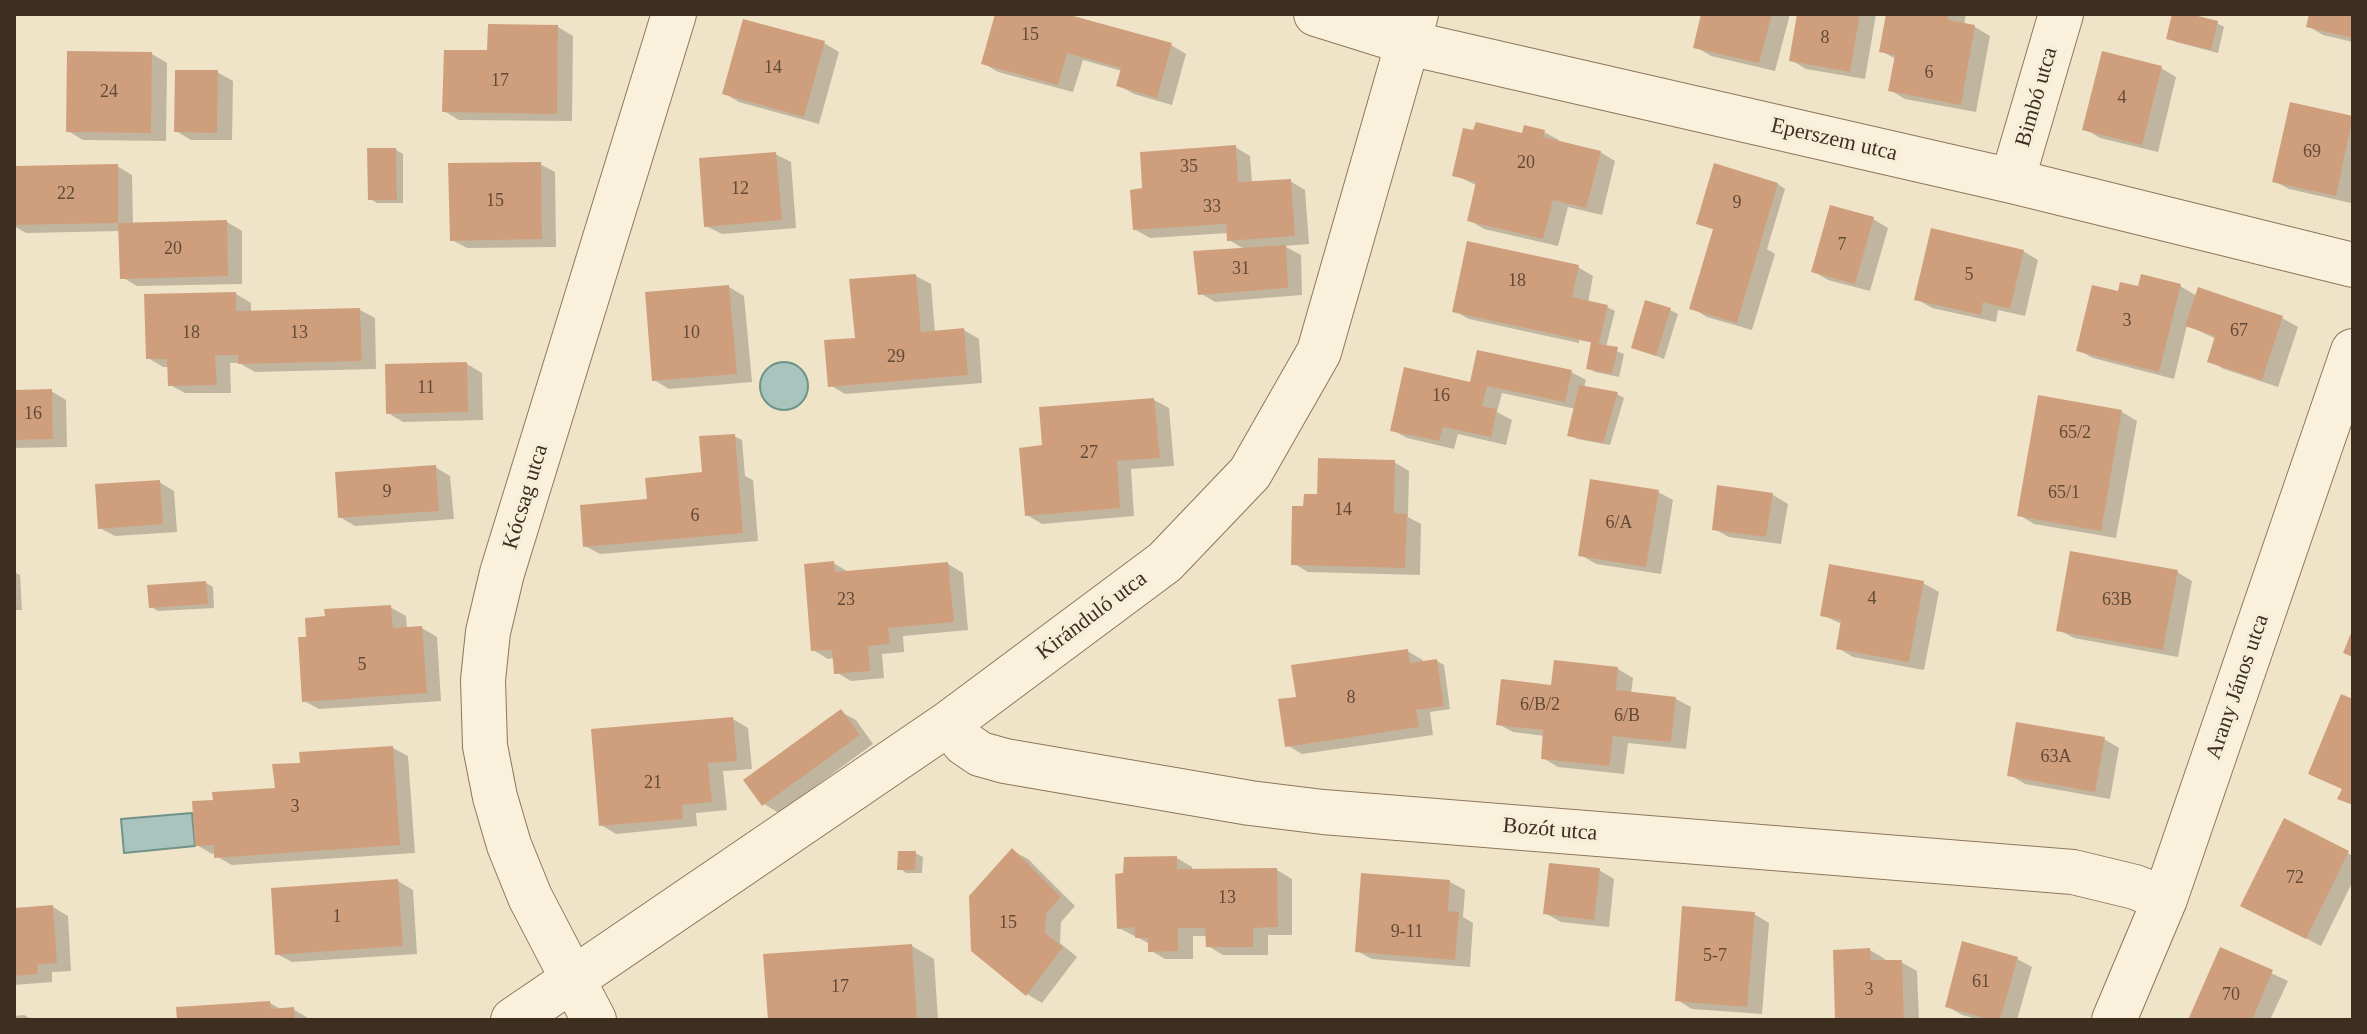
<!DOCTYPE html>
<html>
<head>
<meta charset="utf-8">
<style>
	body { margin:0 }
	#map { position:relative; width:2367px; height:1034px; overflow:hidden; background:#f0e4c8; font-family:"Times New Roman",serif }
	canvas { display:block }
	.frame { position:absolute; inset:0; border:16px solid #3d2e20; pointer-events:none }
</style>
</head>
<body>
<div id="map">
<canvas width="2367" height="1034"></canvas>
<div class="frame"></div>
</div>
<script>
const ctx = document.querySelector('canvas').getContext('2d');
ctx.lineJoin = 'round';
function paint(path, color) { ctx.fillStyle = color; ctx.fill(path, 'evenodd'); }
const shape = rows => new Path2D(rows.map(r => 'M' + r).join(''));
function strokePath(path, color, width, dash) { ctx.strokeStyle = color; ctx.lineWidth = width; ctx.lineCap = dash ? 'butt' : 'round'; ctx.setLineDash(dash || []); ctx.stroke(path); }
function label(font, color, halo, rows, align = 'center') {
  ctx.font = font + ' "Times New Roman",serif'; ctx.lineWidth = 7; ctx.setLineDash([]); ctx.textBaseline = 'middle'; ctx.strokeStyle = halo; ctx.fillStyle = color; for (const [text, x, y, turn = 0] of rows) {
    ctx.save(); ctx.translate(x, y); ctx.rotate((+turn || 0) * Math.PI / 180); ctx.textAlign = isNaN(turn) ? turn : align; if (halo) ctx.strokeText(text, 0, 0); ctx.fillText(text, 0, 0); ctx.restore();
  }
}
const water = shape([
	'760 386a24 24 0 1 1 48 0a24 24 0 1 1-48 0Z',
	[192,813,195,846,124,853,121,819,192,813]
]);
paint(water, '#a9c4bc');
strokePath(water, '#6f938a', 2);
paint(shape([
	[997,14,1058,14,1171,45,1186,54,1172,105,1134,94,1118,85,1122,71,1083,60,1073,92,998,72,983,63],
	[1703,14,1790,14,1775,71,1711,56,1696,47],
	[1799,14,1876,14,1865,79,1806,69,1791,60],
	[1888,14,1966,14,1964,25,1975,27,1990,36,1976,112,1905,99,1890,90,1896,59,1881,51],
	[2174,14,2217,23,2224,27,2218,53,2176,42,2168,38],
	[2311,14,2353,14,2353,42,2323,35,2308,26],
	[558,27,573,36,572,121,459,120,444,111,489,52],
	[824,43,839,52,819,124,739,102,724,93],
	[152,54,167,63,166,141,83,140,68,131],
	[2161,68,2176,77,2158,152,2100,138,2085,129],
	[217,72,233,81,232,140,191,140,176,131],
	[2291,104,2353,118,2353,194,2351,203,2289,189,2274,181],
	[1544,132,1559,140,1559,143,1600,152,1615,161,1602,215,1568,207,1558,246,1484,229,1469,220,1478,186,1455,175,1523,135],
	[1235,147,1250,156,1252,183,1290,181,1305,190,1309,244,1284,246,1301,255,1302,295,1215,302,1200,293,1246,250,1229,240,1228,233,1150,238,1134,229,1144,190],
	[396,150,403,154,403,203,377,203,370,199],
	[775,154,791,162,796,228,722,234,706,226],
	[540,164,555,172,556,247,467,248,452,240],
	[117,166,132,175,133,224,227,222,242,231,242,284,137,286,122,277,121,231,26,233,14,226,14,168],
	[1715,166,1778,184,1785,189,1767,249,1775,254,1752,330,1707,317,1692,308,1715,230,1698,223],
	[1873,219,1888,228,1870,291,1828,280,1813,271],
	[2023,251,2038,260,2025,316,1998,310,1996,322,1932,308,1917,299],
	[1578,267,1593,276,1588,303,1607,307,1615,311,1606,347,1624,354,1619,377,1595,372,1588,368,1593,343,1579,340,1579,343,1469,319,1454,311],
	[916,276,931,284,935,333,964,330,979,339,982,383,845,394,830,385,857,340],
	[2180,286,2197,296,2199,290,2282,318,2298,327,2278,387,2224,369,2209,361,2216,339,2187,325,2174,379,2093,358,2078,350,2119,294,2140,288],
	[729,287,744,296,752,382,669,389,654,380],
	[236,294,251,303,251,312,360,310,375,318,376,369,255,372,239,363,230,363,231,393,185,393,170,385,169,367,163,367,148,358],
	[1670,310,1678,314,1664,359,1634,347],
	[467,364,482,373,483,420,403,422,388,413],
	[1571,372,1586,380,1584,388,1617,394,1624,398,1610,445,1577,439,1570,435,1576,409,1502,393,1497,412,1512,420,1506,445,1458,434,1454,449,1407,438,1392,430,1471,384],
	[51,391,66,400,67,447,14,448,14,392],
	[1154,400,1169,408,1174,466,1131,469,1134,516,1042,524,1027,515,1045,447],
	[2122,412,2137,421,2116,538,2034,524,2019,515],
	[734,436,742,440,745,476,753,480,758,541,600,554,585,546,649,501,708,474],
	[1394,462,1409,471,1408,517,1421,524,1420,575,1308,572,1293,563,1305,508,1319,496],
	[435,467,450,476,454,519,355,526,340,517],
	[159,482,174,491,177,532,115,536,100,528],
	[1658,492,1673,500,1661,574,1596,564,1581,555],
	[1773,495,1788,504,1781,544,1729,537,1714,529],
	[833,563,849,572,948,564,963,573,968,630,903,636,904,652,882,654,884,678,851,681,836,672,834,658,828,659,813,650],
	[14,572,20,575,22,610,14,610],
	[2177,572,2192,581,2178,657,2074,638,2059,630],
	[206,583,213,587,214,608,158,611,151,607],
	[1923,583,1939,592,1924,670,1853,657,1838,648,1842,624,1822,615],
	[390,607,406,616,407,629,422,628,437,637,441,701,319,709,304,701],
	[1407,651,1423,660,1423,663,1437,661,1444,665,1450,709,1430,712,1433,735,1302,754,1287,745,1298,698],
	[1618,669,1633,678,1631,694,1676,699,1691,707,1686,749,1628,743,1624,774,1558,767,1543,758,1545,736,1513,732,1498,724,1553,687],
	[841,712,856,720,873,744,779,813,764,804],
	[733,719,748,728,752,769,723,771,727,810,696,813,697,826,616,834,601,825],
	[2104,739,2119,748,2110,799,2025,784,2010,775],
	[393,748,408,756,415,853,232,865,216,856,216,853,212,854,197,845,215,802,277,790,302,765],
	[2285,821,2353,856,2353,881,2321,946,2258,914],
	[1013,851,1028,859,1075,906,1061,922,1060,943,1077,957,1042,1003,1027,994],
	[915,853,923,857,922,873,906,873,899,868],
	[1177,858,1192,867,1192,871,1277,870,1292,879,1292,935,1268,935,1268,955,1223,955,1208,946,1208,936,1193,936,1193,959,1165,959,1150,950,1148,943,1119,928],
	[1599,870,1614,879,1609,927,1561,922,1545,913],
	[398,881,413,890,417,954,292,962,277,954],
	[1450,882,1465,890,1463,917,1473,923,1470,967,1372,959,1357,951],
	[53,907,68,916,71,971,52,972,52,982,14,985,14,910],
	[1754,914,1769,923,1762,1014,1692,1009,1677,1000],
	[912,946,934,959,938,1020,770,1020,765,956],
	[1870,950,1885,959,1885,962,1901,962,1917,971,1919,1020,1837,1020],
	[2221,950,2288,981,2270,1020,2190,1020],
	[2017,959,2032,967,2017,1020,1981,1020,1962,1015,1947,1006],
	[270,1003,282,1010,293,1009,308,1018,309,1020,179,1020],
	[24,1015,33,1020,14,1020,14,1016]
]), '#0003');
paint(shape([
	[995,14,1066,14,1172,43,1157,98,1116,86,1121,68,1067,53,1058,85,981,64],
	[1701,14,1772,14,1759,63,1693,48],
	[1797,14,1860,14,1850,72,1789,61],
	[1886,14,1949,14,1948,20,1975,25,1961,105,1888,91,1895,55,1879,52],
	[2172,14,2190,14,2218,21,2211,50,2166,39],
	[2309,14,2353,14,2353,38,2306,27],
	[743,19,825,41,804,117,722,94],
	[488,24,558,25,557,114,442,112,444,50,487,50],
	[67,51,152,52,151,133,66,132],
	[2102,51,2162,66,2142,145,2082,130],
	[175,70,218,70,217,133,174,132],
	[2290,102,2353,116,2336,196,2272,182],
	[1476,122,1522,133,1524,125,1545,130,1543,137,1601,151,1586,208,1553,200,1543,239,1467,221,1476,182,1452,176,1463,128,1473,130],
	[1236,145,1238,182,1291,179,1295,236,1227,241,1226,224,1133,230,1130,190,1142,188,1140,152],
	[367,148,396,148,397,200,368,200],
	[776,152,782,220,704,227,699,158],
	[541,162,542,239,450,241,448,163],
	[1714,163,1778,183,1737,323,1689,309,1713,229,1696,224],
	[118,164,118,223,14,225,14,166],
	[1830,205,1874,217,1855,284,1811,272],
	[227,220,228,276,120,279,118,223],
	[1931,228,2024,250,2010,309,1983,302,1981,315,1914,300],
	[1467,241,1579,265,1572,297,1608,305,1599,344,1618,347,1612,374,1586,369,1591,342,1452,312],
	[1286,245,1288,288,1198,295,1193,251],
	[916,274,921,332,964,328,968,375,828,387,824,340,855,338,849,279],
	[2141,274,2181,284,2159,372,2076,351,2092,285,2118,291,2120,282,2138,286],
	[729,285,737,374,652,381,645,292],
	[2198,287,2283,316,2262,380,2207,362,2215,336,2185,326],
	[236,292,236,311,360,308,362,361,238,364,238,355,215,355,217,385,168,386,167,359,146,359,144,294],
	[1645,300,1671,308,1656,356,1631,348],
	[1477,350,1572,370,1565,402,1487,386,1482,406,1497,409,1491,437,1443,427,1439,441,1390,431,1404,367,1470,382],
	[467,362,468,412,386,414,385,364],
	[1579,385,1618,392,1603,443,1567,436],
	[52,389,53,439,14,440,14,390],
	[2038,395,2122,410,2101,531,2017,516],
	[1154,398,1160,458,1117,461,1120,508,1025,516,1019,448,1042,445,1039,407],
	[735,434,743,533,583,547,580,505,647,499,645,478,702,472,699,436],
	[1318,458,1395,460,1394,513,1407,514,1405,568,1291,565,1292,506,1303,506,1304,494,1317,494],
	[436,465,439,511,338,518,335,472],
	[1590,479,1659,490,1646,567,1578,556],
	[160,480,163,524,98,529,95,484],
	[1717,485,1773,493,1766,537,1712,530],
	[2070,551,2178,570,2163,650,2056,631],
	[834,561,835,572,948,562,954,622,888,628,890,644,868,646,870,671,834,674,832,650,811,651,804,564],
	[1829,564,1924,581,1909,662,1836,649,1841,620,1820,616],
	[206,581,208,604,149,608,147,585],
	[391,605,393,628,422,626,427,693,302,702,298,637,306,637,305,618,325,616,324,609],
	[2353,628,2353,657,2343,653],
	[1408,649,1410,663,1437,659,1444,706,1416,710,1419,727,1285,747,1278,699,1296,697,1291,665],
	[1554,660,1618,667,1616,690,1676,697,1671,742,1613,736,1609,766,1541,759,1543,730,1496,725,1501,679,1551,685],
	[2341,694,2353,699,2353,805,2337,799,2342,789,2308,774],
	[841,709,860,735,762,806,743,780],
	[733,717,737,761,708,763,712,802,682,805,683,819,599,826,591,729],
	[2016,722,2105,737,2095,792,2007,776],
	[393,746,400,845,214,858,214,845,195,846,192,801,213,800,212,792,275,788,272,764,300,763,299,752],
	[2284,818,2349,851,2306,939,2240,906],
	[1012,848,1061,897,1046,914,1045,933,1063,947,1026,996,971,951,969,896],
	[898,851,916,851,915,870,897,870],
	[1177,856,1177,869,1277,868,1278,927,1253,928,1253,947,1206,947,1205,928,1178,928,1178,951,1148,952,1148,938,1135,938,1135,927,1117,929,1115,874,1123,873,1124,857],
	[1549,863,1600,868,1594,920,1543,914],
	[1361,873,1450,880,1448,911,1459,912,1455,960,1355,952],
	[398,879,403,946,275,955,271,888],
	[53,905,57,963,37,965,38,974,14,976,14,908],
	[1682,906,1755,912,1747,1007,1675,1001],
	[1962,941,2018,957,2000,1020,1991,1020,1945,1007],
	[912,944,917,1019,768,1020,763,954],
	[2220,947,2273,970,2252,1020,2188,1020],
	[1870,948,1871,960,1902,960,1904,1020,1835,1020,1833,950],
	[270,1001,271,1009,294,1007,295,1020,177,1020,176,1007]
]), '#cf9f7d');
const minor = shape([
	[1316,14,1409,43,2012,181,2353,265],
	[2012,181,2061,14],
	[949,723,964,743,980,754,1005,761,1250,803,1323,812,2073,872,2135,887,2165,899],
	[513,1020,949,723,1165,562,1250,473,1319,352,1416,14],
	[594,1020,530,897,509,845,495,797,485,746,483,680,488,632,502,573,674,14],
	[2114,1020,2165,899,2353,351]
]);
strokePath(minor, '#8d765c', 46);
strokePath(minor, '#faf1dc', 44);
label('18px', '#624a37', null, [
	["15",1030,35],
	["8",1825,38],
	["14",773,68],
	["6",1929,73],
	["17",500,81],
	["24",109,92],
	["4",2122,98],
	["69",2312,152],
	["20",1526,163],
	["35",1189,167],
	["12",740,189],
	["22",66,194],
	["15",495,201],
	["9",1737,203],
	["33",1212,207],
	["7",1842,245],
	["20",173,249],
	["31",1241,269],
	["5",1969,275],
	["18",1517,281],
	["3",2127,321],
	["67",2239,331],
	["18",191,333],
	["13",299,333],
	["10",691,333],
	["29",896,357],
	["11",426,388],
	["16",1441,396],
	["16",33,414],
	["65/2",2075,433],
	["27",1089,453],
	["9",387,492],
	["65/1",2064,493],
	["14",1343,510],
	["6",695,516],
	["6/A",1619,523],
	["4",1872,599],
	["23",846,600],
	["63B",2117,600],
	["5",362,665],
	["8",1351,698],
	["6/B/2",1540,705],
	["6/B",1627,716],
	["63A",2056,757],
	["21",653,783],
	["3",295,807],
	["72",2295,878],
	["13",1227,898],
	["1",337,917],
	["15",1008,923],
	["9-11",1407,932],
	["5-7",1715,956],
	["61",1981,982],
	["17",840,987],
	["3",1869,990],
	["70",2231,995]
]);
label('22px', '#3d2e20', '#f7eed8', [
	["Bimbó utca",2037,97,-74],
	["Eperszem utca",1834,140,13],
	["Kócsag utca",526,497,-73],
	["Kiránduló utca",1092,616,-37],
	["Arany János utca",2238,687,-71],
	["Bozót utca",1550,830,5]
]);
</script>
</body>
</html>
